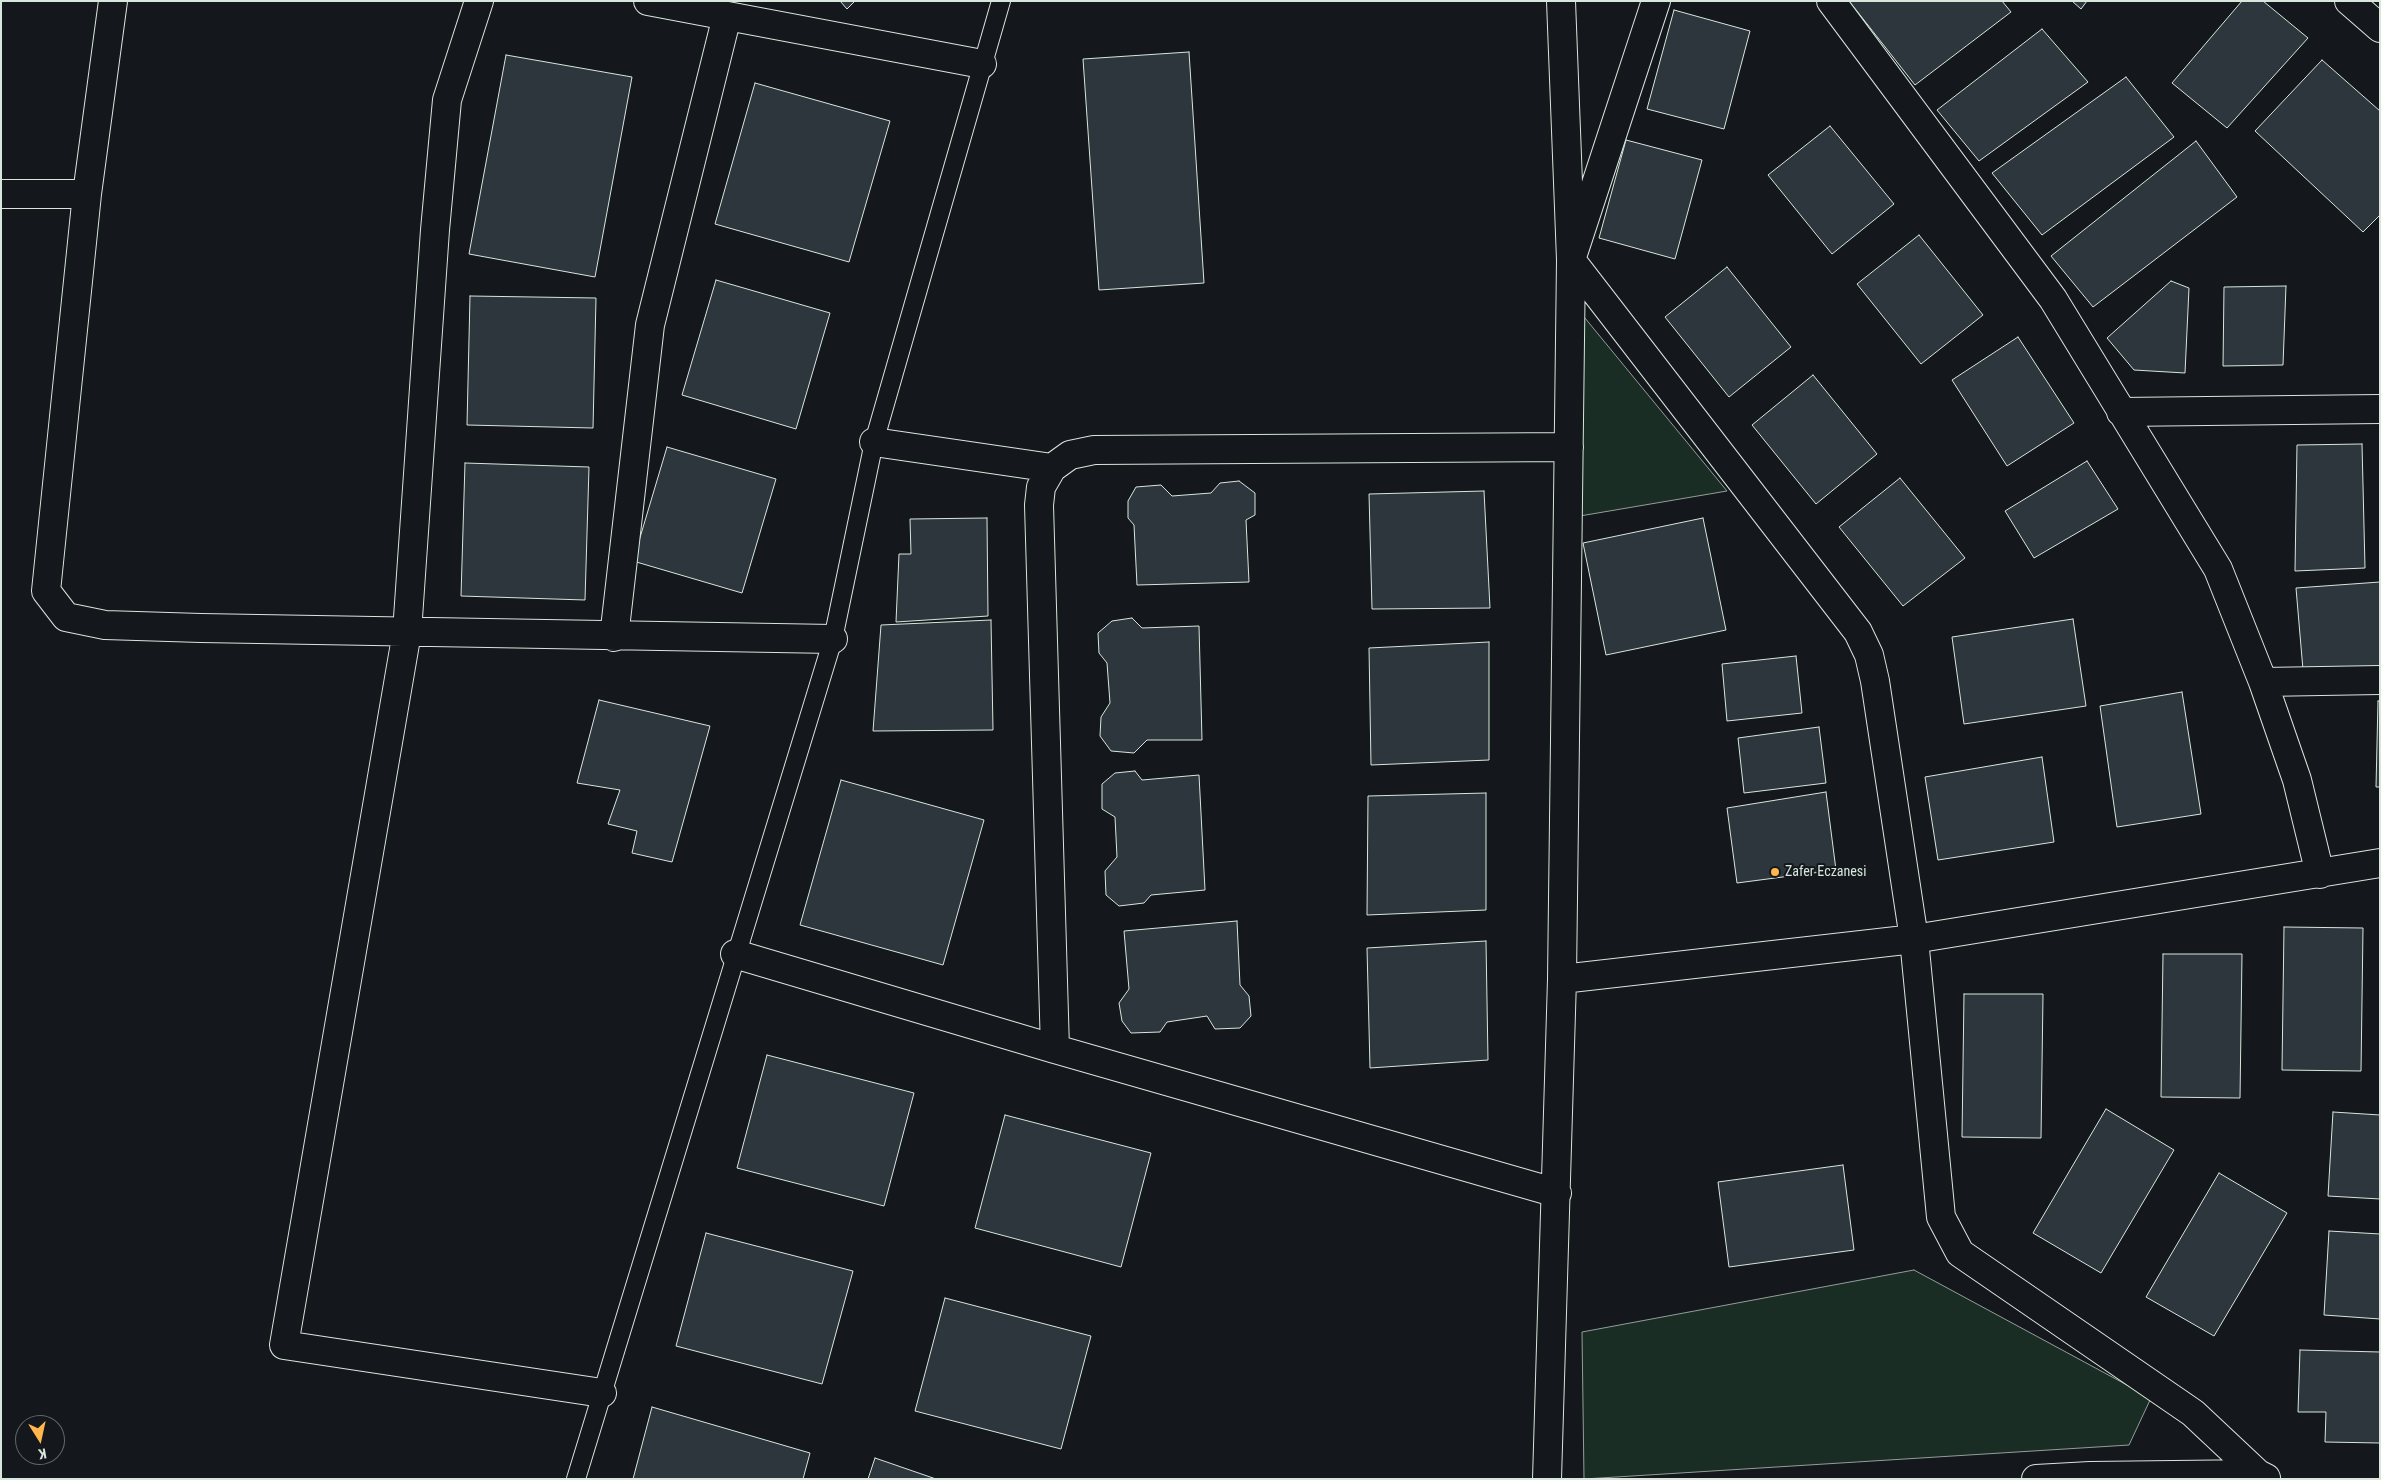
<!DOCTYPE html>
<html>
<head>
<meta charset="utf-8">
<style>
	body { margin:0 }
	#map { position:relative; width:2381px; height:1480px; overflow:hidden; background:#14181c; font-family:"Roboto Condensed",sans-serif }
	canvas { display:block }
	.frame { position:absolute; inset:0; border:2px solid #d8e6dc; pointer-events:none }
	.north { position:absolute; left:15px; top:1415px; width:50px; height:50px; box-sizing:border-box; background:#14181c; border:1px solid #626a69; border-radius:50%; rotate:170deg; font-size:14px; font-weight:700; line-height:20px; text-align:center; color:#d8e6dc }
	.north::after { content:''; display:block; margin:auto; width:18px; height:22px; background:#ffb74d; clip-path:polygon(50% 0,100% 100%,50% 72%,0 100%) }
</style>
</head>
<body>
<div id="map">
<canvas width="2381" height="1480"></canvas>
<div class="frame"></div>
<div class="north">K</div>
</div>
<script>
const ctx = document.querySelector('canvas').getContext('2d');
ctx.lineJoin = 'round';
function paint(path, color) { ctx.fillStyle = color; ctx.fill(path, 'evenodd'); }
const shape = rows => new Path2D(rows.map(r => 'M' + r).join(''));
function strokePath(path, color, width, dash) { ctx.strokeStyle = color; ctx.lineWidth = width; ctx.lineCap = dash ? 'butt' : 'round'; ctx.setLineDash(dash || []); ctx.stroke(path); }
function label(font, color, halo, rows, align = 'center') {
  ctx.font = font + ' "Roboto Condensed",sans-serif'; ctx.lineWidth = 4; ctx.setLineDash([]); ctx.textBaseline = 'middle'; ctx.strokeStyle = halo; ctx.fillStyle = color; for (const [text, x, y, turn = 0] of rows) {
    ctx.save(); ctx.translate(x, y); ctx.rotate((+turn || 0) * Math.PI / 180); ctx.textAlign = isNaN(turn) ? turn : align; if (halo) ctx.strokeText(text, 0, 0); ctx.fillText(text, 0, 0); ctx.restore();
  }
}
const green = shape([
	[1580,312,1727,491,1574,517,1580,312],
	[1914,1270,2151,1398,2129,1445,1584,1479,1582,1332,1914,1270]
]);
paint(green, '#1a2d24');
strokePath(green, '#939e99', 1);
const building = shape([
	[840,1,855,1,847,9,840,1],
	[1849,1,2002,1,2011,12,1915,85,1849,1],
	[2072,1,2087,1,2081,9,2072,1],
	[2242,1,2263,1,2308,38,2227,128,2172,83,2242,1],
	[1674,10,1750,31,1724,129,1647,109,1674,10],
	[2042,29,2088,82,1979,161,1937,110,2042,29],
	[1189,52,1204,283,1099,290,1083,59,1189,52],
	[506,55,632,77,595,277,469,254,506,55],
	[2322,60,2380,111,2380,215,2363,232,2255,131,2322,60],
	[2126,77,2174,137,2042,235,1992,173,2126,77],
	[755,83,890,121,849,262,715,224,755,83],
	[1830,126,1894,204,1832,254,1768,175,1830,126],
	[1626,140,1702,160,1675,259,1599,238,1626,140],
	[2196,141,2237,197,2093,307,2051,256,2196,141],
	[1919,235,1983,315,1921,364,1857,284,1919,235],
	[1727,267,1791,347,1729,397,1665,317,1727,267],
	[716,280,830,313,796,429,682,395,716,280],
	[2171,281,2189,288,2185,373,2134,370,2107,338,2171,281],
	[2286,286,2283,365,2223,366,2224,287,2286,286],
	[470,296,596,298,593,428,467,425,470,296],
	[2018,337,2074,423,2007,466,1952,380,2018,337],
	[1813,375,1877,454,1816,504,1752,425,1813,375],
	[2362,444,2365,568,2295,571,2297,445,2362,444],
	[667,447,776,479,742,593,633,561,667,447],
	[2087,461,2118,509,2034,558,2005,511,2087,461],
	[465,463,589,467,585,600,461,596,465,463],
	[1900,478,1965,558,1903,606,1839,527,1900,478],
	[1239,481,1255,493,1255,515,1246,520,1249,582,1137,585,1134,525,1128,518,1128,501,1136,487,1161,485,1172,496,1211,493,1220,483,1239,481],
	[1484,491,1490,608,1372,609,1369,494,1484,491],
	[987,518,988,616,896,622,899,554,911,554,910,519,987,518],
	[1703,518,1726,630,1606,655,1583,543,1703,518],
	[2380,582,2380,666,2303,670,2296,588,2380,582],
	[1132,618,1142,628,1199,626,1202,740,1147,740,1134,753,1111,751,1100,736,1101,717,1110,703,1107,663,1099,653,1098,633,1112,621,1132,618],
	[2073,619,2086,706,1964,724,1952,637,2073,619],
	[991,620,993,730,873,731,881,625,991,620],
	[1489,642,1489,760,1371,765,1369,648,1489,642],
	[1796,656,1802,713,1727,721,1722,664,1796,656],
	[2182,692,2201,814,2117,827,2100,706,2182,692],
	[599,700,710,726,672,862,632,853,637,831,608,824,620,790,577,783,599,700],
	[2378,701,2380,701,2380,787,2376,787,2378,701],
	[1819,727,1826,783,1744,793,1738,738,1819,727],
	[2042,757,2054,842,1938,860,1925,777,2042,757],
	[1135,771,1142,780,1199,775,1205,890,1151,895,1144,903,1119,906,1106,895,1105,871,1117,857,1115,817,1102,809,1102,784,1115,773,1135,771],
	[841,780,984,820,943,965,800,925,841,780],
	[1826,792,1836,870,1737,883,1727,808,1826,792],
	[1486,793,1486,910,1367,915,1368,796,1486,793],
	[1237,921,1240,985,1249,996,1251,1016,1240,1028,1215,1029,1207,1016,1167,1022,1160,1032,1131,1033,1122,1021,1119,1003,1129,989,1124,931,1237,921],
	[2284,927,2363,928,2361,1071,2282,1070,2284,927],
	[1486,941,1488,1060,1370,1068,1367,948,1486,941],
	[2163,954,2242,954,2240,1098,2161,1097,2163,954],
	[1964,994,2043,994,2041,1138,1962,1137,1964,994],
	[767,1055,914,1093,884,1206,737,1168,767,1055],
	[2106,1109,2174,1150,2101,1273,2033,1233,2106,1109],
	[2333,1112,2380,1115,2380,1199,2328,1196,2333,1112],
	[1005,1115,1151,1153,1121,1267,975,1228,1005,1115],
	[1843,1165,1854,1250,1729,1267,1718,1182,1843,1165],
	[2219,1173,2287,1213,2214,1336,2146,1297,2219,1173],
	[2329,1231,2380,1234,2380,1319,2324,1315,2329,1231],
	[706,1233,853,1271,822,1384,676,1346,706,1233],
	[945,1298,1091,1336,1061,1449,915,1411,945,1298],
	[2300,1350,2380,1352,2380,1443,2325,1442,2326,1412,2298,1412,2300,1350],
	[652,1407,810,1453,803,1479,633,1479,652,1407],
	[875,1458,936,1479,868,1479,875,1458]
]);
paint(building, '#2c363c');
strokePath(building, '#d8e6dc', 1);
const lane = shape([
	[576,1479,833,639,874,442,1001,1]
]);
const street = shape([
	[113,1,87,194,46,591,66,617,105,625,201,628,833,639],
	[479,1,447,100,435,230,407,632,284,1345,602,1393],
	[648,1,982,64],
	[1656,1,1571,260,1858,632,1869,655,1875,681,1914,939,1941,1217,1960,1253,2193,1413,2258,1474,2258,1479],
	[1831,1,2053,299,2218,569,2263,682,2297,780,2320,874],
	[2349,1,2380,28],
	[1,194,87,194],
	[2121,412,2380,409],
	[874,442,1052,468],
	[614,637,650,325,727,16],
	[2263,682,2380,680],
	[735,954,1055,1049],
	[1562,979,1914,939,2380,863],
	[1557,1193,1055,1049,1039,505,1041,487,1052,468,1070,455,1094,450,1569,447],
	[1547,1479,1562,979,1571,260,1561,1],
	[2036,1479,2090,1476,2258,1474,2266,1478]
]);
strokePath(lane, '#d8e6dc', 20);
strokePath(street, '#d8e6dc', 30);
strokePath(lane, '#14181c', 18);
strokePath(street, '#14181c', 28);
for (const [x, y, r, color] of [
	[1775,872,5,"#ffb74d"]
]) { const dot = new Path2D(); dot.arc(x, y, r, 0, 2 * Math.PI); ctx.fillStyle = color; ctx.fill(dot); strokePath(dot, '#14181c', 2); }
label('14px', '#d8e6dc', '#14181c', [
	["Zafer Eczanesi",1785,872]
], 'left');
</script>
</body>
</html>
